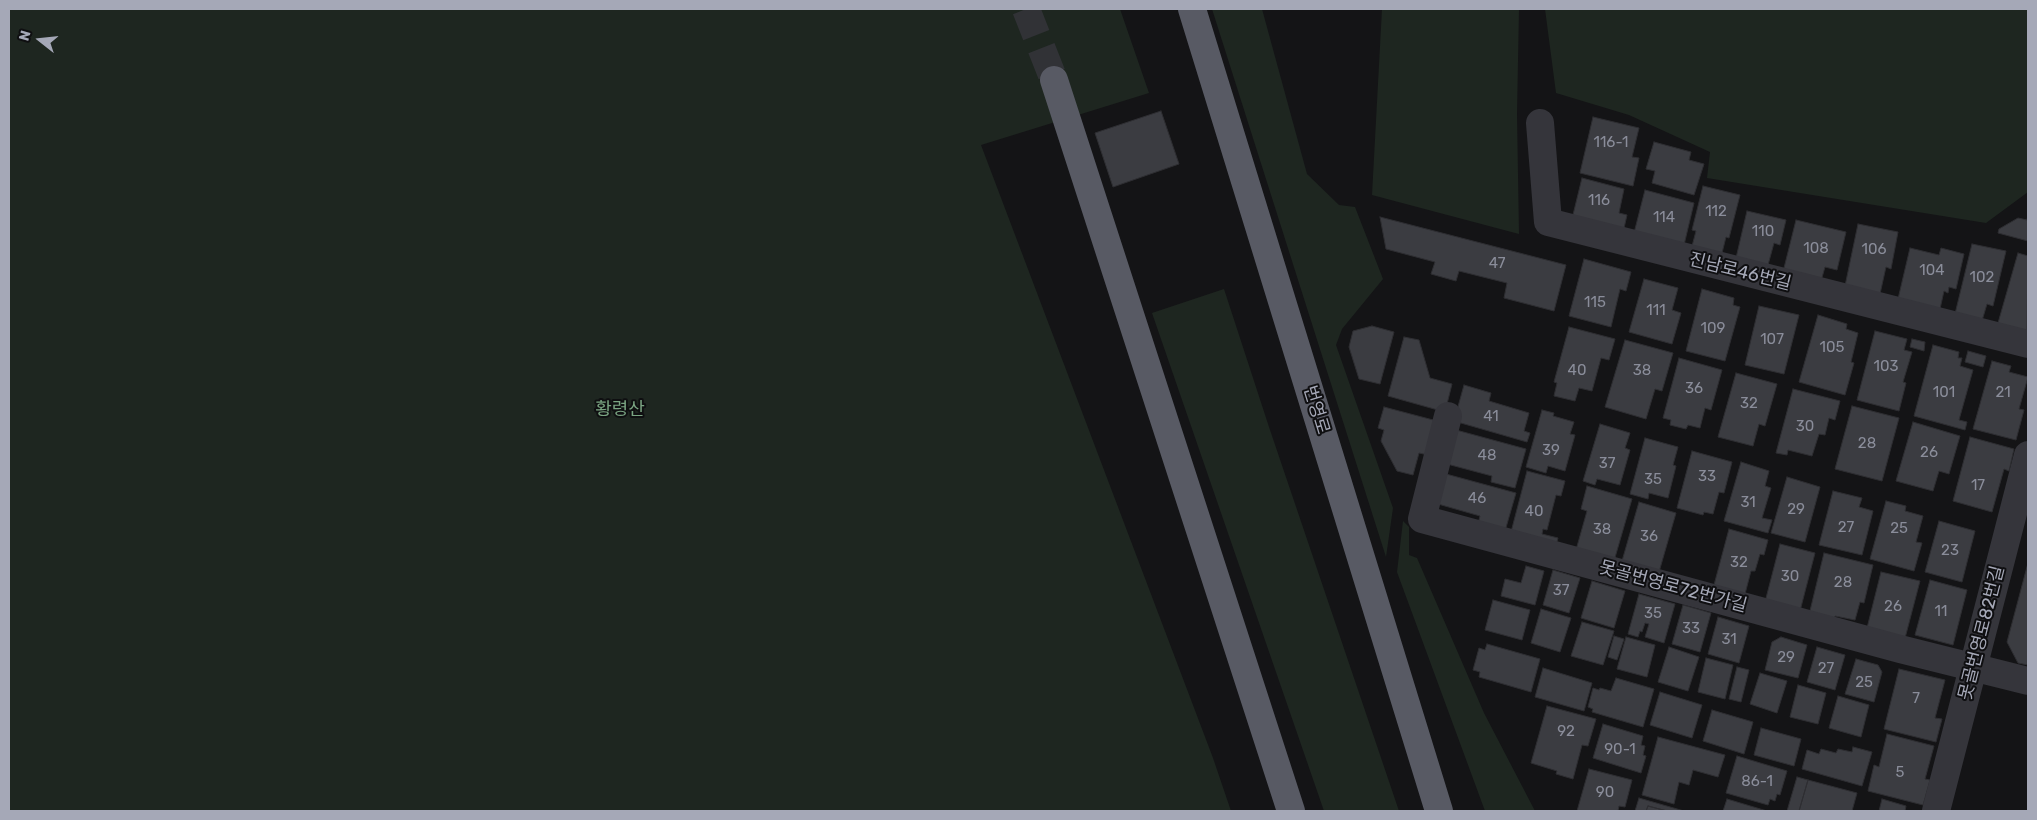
<!DOCTYPE html>
<html>
<head>
<meta charset="utf-8">
<style>
	body { margin:0 }
	#map { position:relative; width:2037px; height:820px; overflow:hidden; background:#141416; font-family:Rubik,sans-serif }
	canvas { display:block }
	.frame { position:absolute; inset:0; border:10px solid #a5a8b7; pointer-events:none }
	.north { position:absolute; left:15px; top:15px; width:50px; height:50px; -webkit-text-stroke:4px #0f0f11; paint-order:stroke; rotate:286deg; font-size:14px; font-weight:700; line-height:20px; text-align:center; color:#a5a8b7 }
	.north::after { content:''; display:block; margin:auto; width:18px; height:22px; background:#a5a8b7; clip-path:polygon(50% 0,100% 100%,50% 72%,0 100%) }
</style>
</head>
<body>
<div id="map">
<canvas width="2037" height="820"></canvas>
<div class="frame"></div>
<div class="north">N</div>
</div>
<script>
const ctx = document.querySelector('canvas').getContext('2d');
ctx.lineJoin = 'round';
function paint(path, color) { ctx.fillStyle = color; ctx.fill(path, 'evenodd'); }
const shape = rows => new Path2D(rows.map(r => 'M' + r).join(''));
function strokePath(path, color, width, dash) { ctx.strokeStyle = color; ctx.lineWidth = width; ctx.lineCap = dash ? 'butt' : 'round'; ctx.setLineDash(dash || []); ctx.stroke(path); }
function label(font, color, halo, rows, align = 'center') {
  ctx.font = font + ' Rubik,"Noto Sans KR",sans-serif'; ctx.lineWidth = 4; ctx.setLineDash([]); ctx.textBaseline = 'middle'; ctx.strokeStyle = halo; ctx.fillStyle = color; for (const [text, x, y, turn = 0] of rows) {
    ctx.save(); ctx.translate(x, y); ctx.rotate((+turn || 0) * Math.PI / 180); ctx.textAlign = isNaN(turn) ? turn : align; if (halo) ctx.strokeText(text, 0, 0); ctx.fillText(text, 0, 0); ctx.restore();
  }
}
paint(shape([
	[9,9,1120,9,1149,93,981,145,1213,758,1231,811,9,811],
	[1212,9,1262,9,1307,174,1339,205,1355,207,1383,279,1342,329,1336,345,1393,508,1386,557],
	[1382,9,1519,9,1517,114,1519,234,1372,195],
	[1545,9,2028,9,2028,192,1986,223,1707,178,1710,152,1629,115,1556,93],
	[1224,289,1269,427,1399,811,1324,811,1152,313],
	[1403,521,1409,527,1409,555,1417,558,1484,713,1535,811,1485,811,1397,572]
]), '#1e2620');
const building = shape([
	[1161,111,1179,164,1113,187,1095,133,1161,111],
	[1593,117,1639,128,1632,157,1639,158,1633,186,1580,173,1593,117],
	[1654,142,1691,152,1689,160,1704,164,1694,195,1652,183,1655,171,1646,169,1654,142],
	[1582,178,1624,189,1619,213,1627,215,1622,237,1571,223,1582,178],
	[1703,186,1740,195,1729,238,1726,237,1721,257,1691,250,1696,231,1692,230,1703,186],
	[1645,190,1694,203,1684,245,1634,233,1645,190],
	[1747,211,1786,220,1780,245,1774,243,1768,265,1736,258,1747,211],
	[2028,215,2028,241,1998,233,1999,229,2018,218,2027,220,2028,215],
	[1380,217,1566,265,1554,311,1504,298,1507,283,1459,271,1456,281,1431,274,1435,262,1386,249,1380,217],
	[1796,220,1846,232,1837,270,1825,267,1821,281,1783,272,1796,220],
	[1858,224,1898,232,1891,269,1886,267,1880,294,1845,286,1858,224],
	[1972,244,2006,251,1993,306,1987,304,1981,324,1954,318,1972,244],
	[1910,248,1939,255,1941,248,1964,254,1956,289,1949,287,1948,293,1944,291,1940,309,1898,299,1910,248],
	[2018,253,2028,256,2027,331,1998,323,2018,253],
	[1584,259,1631,272,1626,291,1620,289,1611,327,1569,316,1584,259],
	[1644,279,1678,288,1672,310,1681,313,1672,344,1629,332,1644,279],
	[1702,289,1734,298,1733,305,1740,307,1725,361,1686,351,1702,289],
	[1759,306,1799,315,1784,374,1745,365,1759,306],
	[1818,315,1847,324,1846,329,1858,333,1851,362,1854,363,1845,395,1799,382,1818,315],
	[1372,326,1394,332,1380,384,1359,379,1349,347,1353,331,1372,326],
	[1569,327,1615,339,1609,360,1601,358,1592,391,1579,388,1575,401,1554,396,1557,383,1554,382,1569,327],
	[1875,331,1907,339,1904,350,1912,352,1903,382,1906,383,1899,411,1857,400,1875,331],
	[1404,337,1419,340,1430,378,1452,384,1445,412,1388,396,1404,337],
	[1912,339,1925,342,1924,351,1910,347,1912,339],
	[1625,340,1673,353,1662,391,1655,389,1646,419,1605,407,1625,340],
	[1933,345,1959,352,1958,358,1962,358,1960,366,1973,370,1959,420,1967,422,1965,430,1914,416,1933,345],
	[1968,351,1986,356,1983,367,1965,362,1968,351],
	[1679,358,1722,370,1711,410,1705,408,1700,428,1688,425,1686,429,1670,425,1671,420,1663,418,1679,358],
	[1992,361,2011,366,2009,372,2028,377,2019,409,2024,410,2016,440,1973,429,1992,361],
	[1736,373,1777,384,1765,426,1759,424,1753,446,1718,437,1736,373],
	[1464,385,1491,393,1489,401,1529,413,1524,431,1530,433,1527,442,1454,421,1464,385],
	[1793,389,1840,401,1835,420,1829,418,1825,435,1819,434,1812,456,1788,450,1787,455,1776,453,1793,389],
	[1852,406,1899,418,1882,481,1835,469,1852,406],
	[1384,407,1437,421,1428,455,1419,453,1413,475,1397,471,1381,441,1384,430,1378,428,1384,407],
	[1542,410,1554,413,1553,416,1574,422,1570,434,1575,435,1565,471,1548,466,1546,473,1526,467,1542,410],
	[1913,422,1960,436,1949,474,1939,471,1933,491,1896,481,1913,422],
	[1600,424,1630,433,1625,448,1630,450,1620,485,1597,479,1595,485,1583,481,1600,424],
	[1456,430,1526,449,1515,488,1491,482,1492,476,1447,464,1456,430],
	[1970,437,2014,449,2009,471,2004,469,1992,512,1953,501,1970,437],
	[1645,438,1678,447,1673,465,1676,466,1668,498,1649,493,1648,499,1630,494,1645,438],
	[1692,451,1732,462,1724,493,1719,492,1713,514,1704,512,1703,515,1677,508,1692,451],
	[1741,462,1769,471,1765,486,1771,488,1762,518,1772,520,1768,533,1724,521,1741,462],
	[1527,471,1565,481,1561,496,1556,495,1547,530,1543,529,1542,534,1558,538,1556,545,1511,532,1527,471],
	[1446,474,1516,493,1505,531,1478,524,1480,516,1438,504,1446,474],
	[1787,477,1820,487,1805,542,1771,533,1787,477],
	[1587,486,1632,499,1614,561,1576,550,1587,511,1581,509,1587,486],
	[1833,491,1862,498,1859,507,1873,511,1862,555,1819,545,1833,491],
	[1886,501,1906,506,1905,511,1923,516,1916,542,1922,543,1914,571,1870,559,1886,501],
	[1639,502,1676,513,1659,572,1622,561,1639,502],
	[1939,521,1975,531,1962,582,1925,572,1939,521],
	[1729,529,1768,540,1764,555,1760,554,1755,571,1751,571,1745,594,1714,585,1729,529],
	[1780,544,1815,553,1800,611,1765,602,1780,544],
	[1824,553,1873,565,1864,603,1860,602,1855,620,1835,616,1834,621,1809,615,1824,553],
	[2028,563,2028,665,2018,663,2007,642,2028,563],
	[1526,566,1544,571,1535,605,1501,596,1505,579,1521,583,1526,566],
	[1553,570,1580,578,1569,613,1543,605,1553,570],
	[1881,572,1920,581,1904,642,1866,632,1881,572],
	[1930,580,1967,590,1953,645,1915,635,1930,580],
	[1592,581,1625,591,1614,628,1581,618,1592,581],
	[1639,594,1675,604,1664,643,1645,637,1649,624,1645,623,1642,632,1640,631,1638,637,1628,634,1639,594],
	[1493,600,1530,610,1522,640,1485,630,1493,600],
	[1683,605,1711,613,1700,652,1672,644,1683,605],
	[1541,609,1571,618,1560,652,1531,643,1541,609],
	[1718,617,1749,626,1739,663,1708,654,1718,617],
	[1582,622,1614,631,1603,665,1571,656,1582,622],
	[1614,636,1624,639,1617,660,1608,657,1614,636],
	[1626,637,1655,645,1647,677,1617,669,1626,637],
	[1781,637,1807,645,1798,678,1765,670,1772,642,1781,637],
	[1487,644,1540,659,1531,692,1479,677,1480,672,1473,670,1479,648,1485,650,1487,644],
	[1669,647,1699,657,1688,691,1658,682,1669,647],
	[1817,647,1845,655,1835,690,1807,682,1817,647],
	[1706,658,1733,665,1725,699,1698,692,1706,658],
	[1856,659,1878,665,1882,672,1874,702,1845,694,1856,659],
	[1737,667,1749,670,1741,702,1729,699,1737,667],
	[1543,668,1592,683,1584,711,1535,697,1543,668],
	[1899,669,1945,680,1935,718,1942,719,1936,742,1884,729,1899,669],
	[1760,673,1787,681,1777,713,1750,704,1760,673],
	[1616,678,1654,689,1643,727,1592,712,1593,709,1588,707,1593,688,1599,690,1600,688,1611,691,1616,678],
	[1798,685,1826,693,1818,724,1790,717,1798,685],
	[1660,692,1702,705,1692,738,1650,725,1660,692],
	[1838,696,1869,705,1861,737,1829,728,1838,696],
	[1547,706,1596,719,1588,746,1582,745,1573,779,1556,774,1557,771,1531,763,1547,706],
	[1712,710,1753,722,1744,754,1703,741,1712,710],
	[1603,724,1643,736,1641,745,1645,746,1643,755,1646,756,1641,773,1593,758,1603,724],
	[1761,728,1801,739,1794,766,1754,755,1761,728],
	[1887,734,1934,746,1925,779,1930,780,1923,805,1868,791,1874,765,1879,767,1887,734],
	[1658,737,1725,755,1718,777,1693,770,1689,785,1679,782,1674,804,1642,795,1658,737],
	[1853,747,1872,752,1862,786,1802,769,1807,750,1819,754,1821,749,1836,753,1838,749,1852,752,1853,747],
	[1737,756,1787,771,1780,795,1777,794,1775,801,1770,799,1768,805,1726,793,1737,756],
	[1589,769,1632,780,1625,807,1619,806,1618,811,1577,811,1589,769],
	[1797,777,1808,780,1799,811,1787,811,1797,777],
	[1808,780,1857,793,1852,811,1799,811,1808,780],
	[1639,798,1684,811,1667,811,1648,806,1646,811,1635,811,1639,798],
	[1727,799,1767,811,1723,811,1727,799],
	[1882,799,1906,806,1905,811,1879,811,1882,799],
	[1648,806,1667,811,1646,811,1648,806]
]);
paint(building, '#3b3c41');
strokePath(building, '#2e2e32', 1);
strokePath(shape([
	[1026,9,1054,80]
]), '#313236', 28, [28, 14]);
strokePath(shape([
	[1540,123,1548,222,2028,344],
	[1448,416,1422,519,1900,649,2028,681],
	[1936,811,2028,455]
]), '#35353b', 28);
strokePath(shape([
	[1192,9,1439,811],
	[1054,80,1291,811]
]), '#585a64', 28);
label('15px', '#8a8d9a', null, [
	["116-1",1611,143],
	["116",1599,201],
	["112",1716,212],
	["114",1664,218],
	["110",1763,232],
	["108",1816,249],
	["106",1874,250],
	["47",1497,264],
	["104",1932,271],
	["102",1982,278],
	["115",1595,303],
	["111",1656,311],
	["109",1713,329],
	["107",1772,340],
	["105",1832,348],
	["103",1886,367],
	["40",1577,371],
	["38",1642,371],
	["36",1694,389],
	["101",1944,393],
	["21",2003,393],
	["32",1749,404],
	["41",1491,417],
	["30",1805,427],
	["28",1867,444],
	["39",1551,451],
	["26",1929,453],
	["48",1487,456],
	["37",1607,464],
	["33",1707,477],
	["35",1653,480],
	["17",1978,486],
	["46",1477,499],
	["31",1748,503],
	["29",1796,510],
	["40",1534,512],
	["27",1846,528],
	["25",1899,529],
	["38",1602,530],
	["36",1649,537],
	["23",1950,551],
	["32",1739,563],
	["30",1790,577],
	["28",1843,583],
	["37",1561,591],
	["26",1893,607],
	["11",1941,612],
	["35",1653,614],
	["33",1691,629],
	["31",1729,640],
	["29",1786,658],
	["27",1826,669],
	["25",1864,683],
	["7",1916,699],
	["92",1566,732],
	["90-1",1620,750],
	["5",1900,773],
	["86-1",1757,782],
	["90",1605,793]
]);
label('18px', '#a5a8b7', '#0f0f11', [
	["진남로46번길",1740,272,14],
	["번영로",1316,410,73],
	["못골번영로72번가길",1673,587,15],
	["못골번영로82번길",1982,633,-76]
]);
label('18px', '#7aa482', '#0f0f11', [
	["황령산",620,410]
]);
</script>
</body>
</html>
